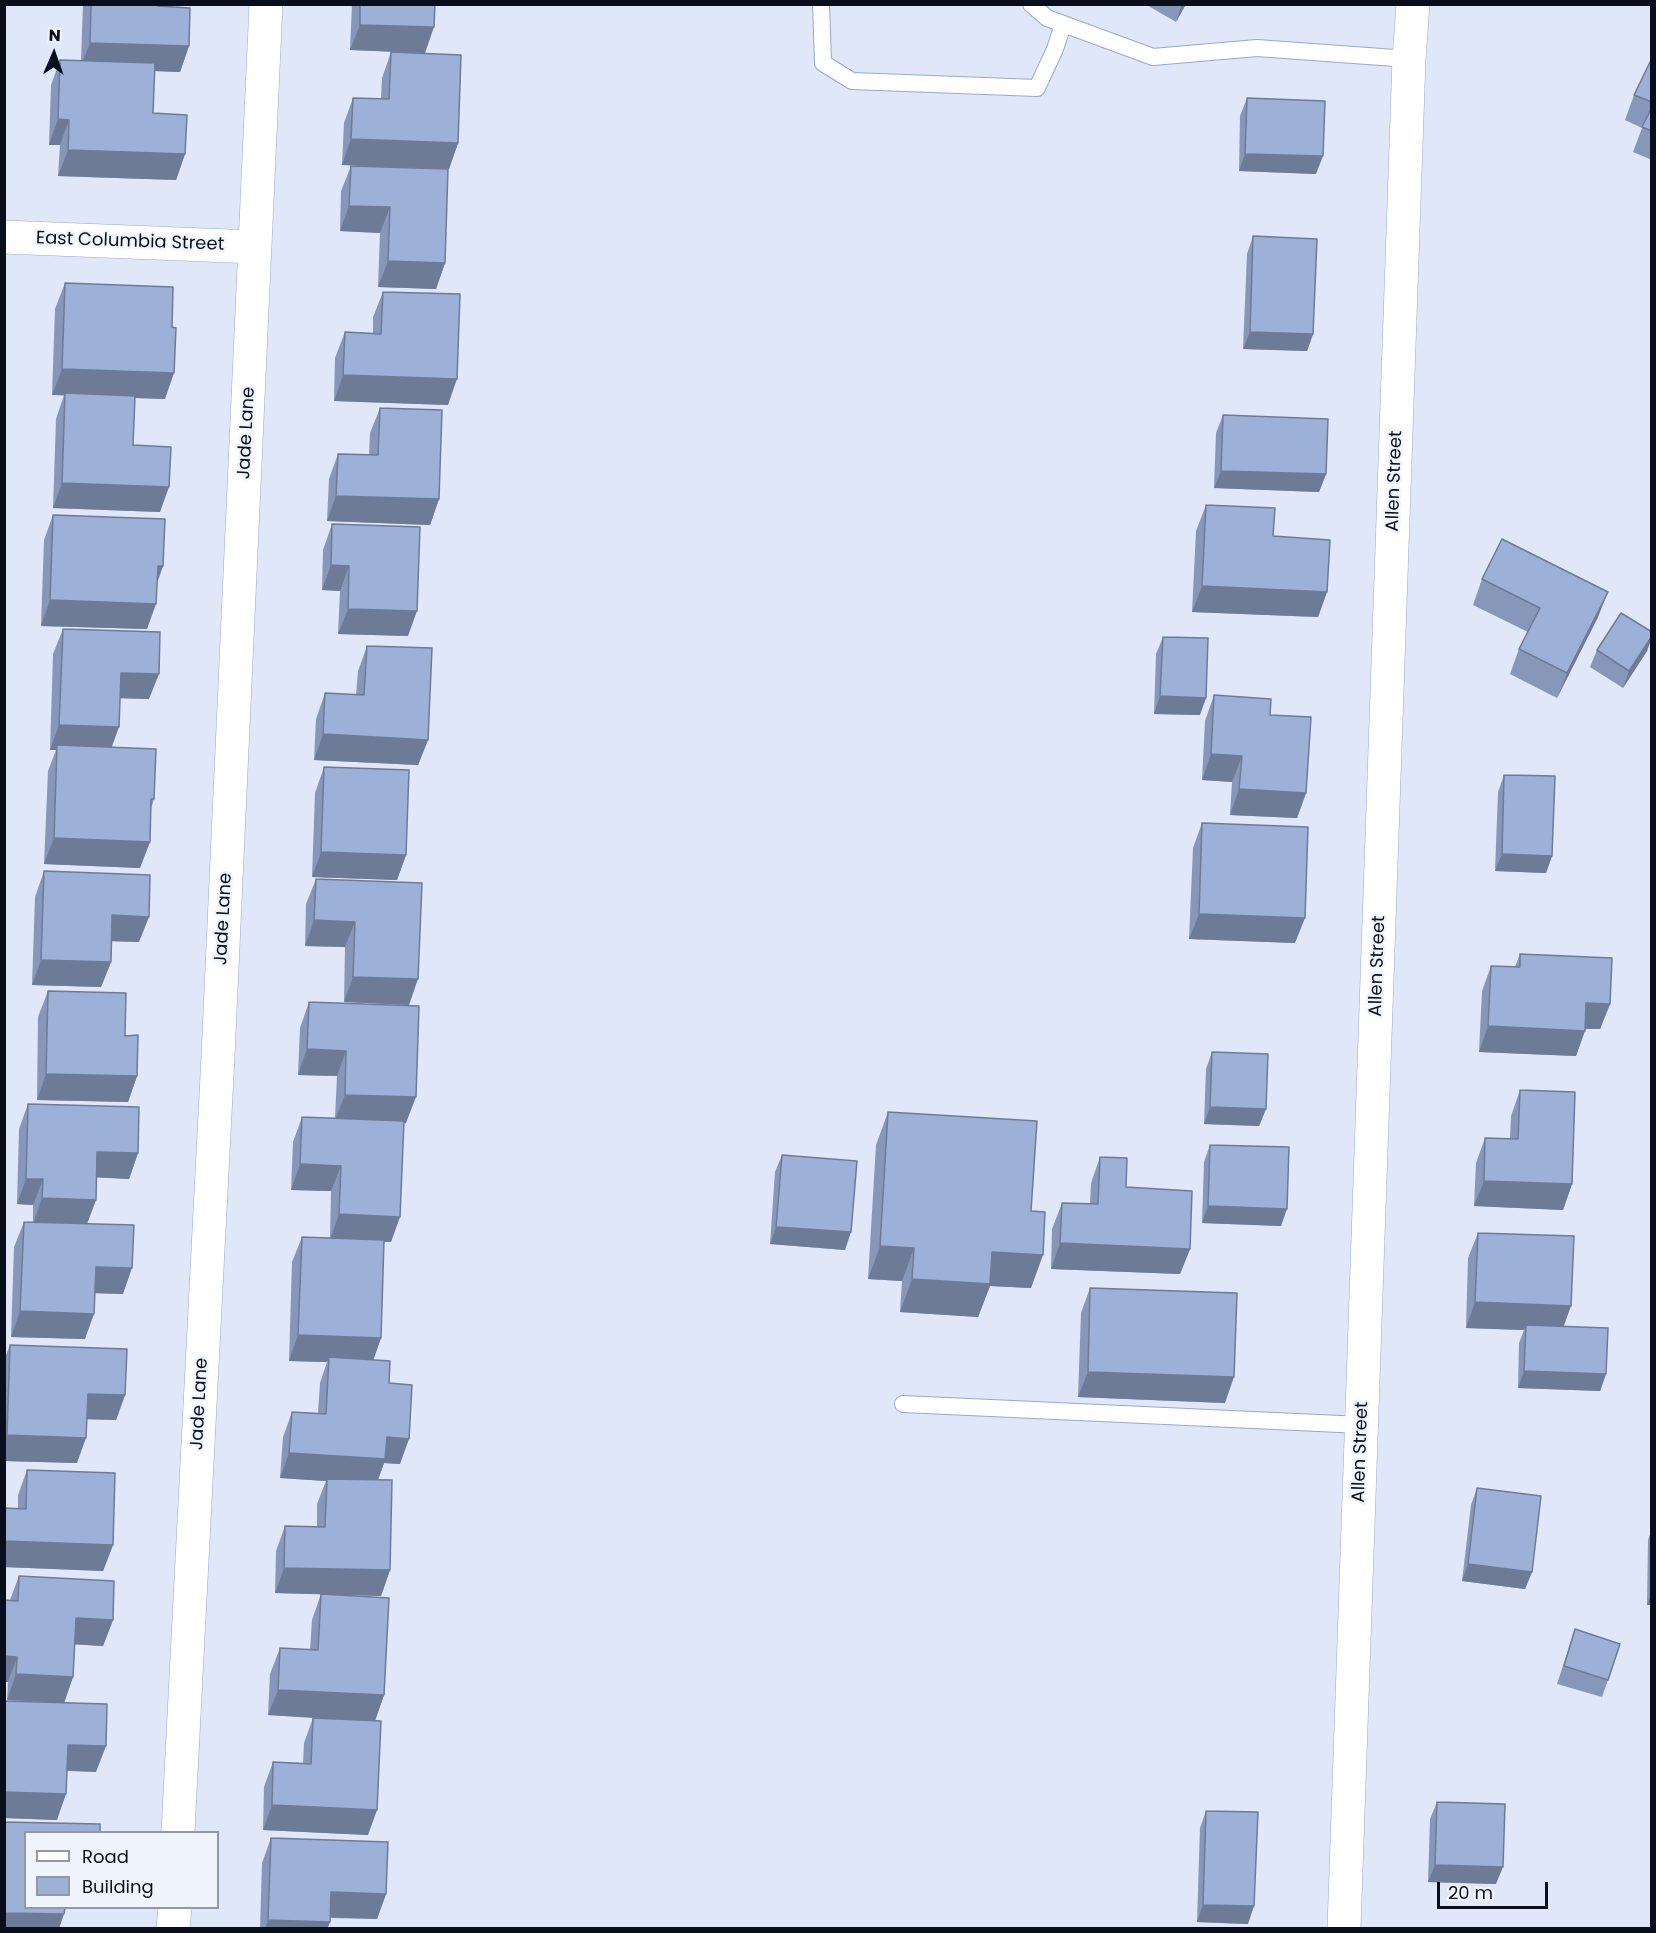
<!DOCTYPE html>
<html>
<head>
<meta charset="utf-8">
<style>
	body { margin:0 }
	#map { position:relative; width:1656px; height:1933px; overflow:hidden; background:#dfe7f8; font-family:Poppins,sans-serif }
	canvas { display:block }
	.frame { position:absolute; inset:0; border:6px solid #080e1c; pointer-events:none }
	.legend { position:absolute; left:24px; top:1831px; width:195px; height:78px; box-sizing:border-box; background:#f0f4fd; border:2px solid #9398a3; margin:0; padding:8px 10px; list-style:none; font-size:18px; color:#080e1c }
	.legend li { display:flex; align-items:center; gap:12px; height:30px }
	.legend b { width:30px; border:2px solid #9398a3 }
	.north { position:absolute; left:24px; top:24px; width:60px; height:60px; -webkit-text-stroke:4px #f0f4fd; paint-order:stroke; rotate:2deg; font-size:16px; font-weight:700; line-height:24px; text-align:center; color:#080e1c }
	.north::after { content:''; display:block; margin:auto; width:21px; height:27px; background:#080e1c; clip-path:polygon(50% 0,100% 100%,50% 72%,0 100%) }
	.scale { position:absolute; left:1437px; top:1882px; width:111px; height:27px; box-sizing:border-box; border:3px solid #080e1c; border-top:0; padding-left:8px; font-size:18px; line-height:21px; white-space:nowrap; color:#080e1c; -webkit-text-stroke:4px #f0f4fd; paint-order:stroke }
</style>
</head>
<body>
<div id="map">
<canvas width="1656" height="1933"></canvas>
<div class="frame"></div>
<ul class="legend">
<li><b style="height:8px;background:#fff"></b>Road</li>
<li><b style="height:16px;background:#9db0d8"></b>Building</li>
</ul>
<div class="north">N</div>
<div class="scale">20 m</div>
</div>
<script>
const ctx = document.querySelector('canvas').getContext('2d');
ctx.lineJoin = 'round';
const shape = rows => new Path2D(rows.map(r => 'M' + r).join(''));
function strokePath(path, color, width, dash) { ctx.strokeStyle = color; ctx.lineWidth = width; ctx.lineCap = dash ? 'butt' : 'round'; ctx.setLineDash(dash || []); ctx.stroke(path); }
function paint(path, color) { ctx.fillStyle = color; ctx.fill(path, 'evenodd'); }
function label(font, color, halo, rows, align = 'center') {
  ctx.font = font + ' Poppins,sans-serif'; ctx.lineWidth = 5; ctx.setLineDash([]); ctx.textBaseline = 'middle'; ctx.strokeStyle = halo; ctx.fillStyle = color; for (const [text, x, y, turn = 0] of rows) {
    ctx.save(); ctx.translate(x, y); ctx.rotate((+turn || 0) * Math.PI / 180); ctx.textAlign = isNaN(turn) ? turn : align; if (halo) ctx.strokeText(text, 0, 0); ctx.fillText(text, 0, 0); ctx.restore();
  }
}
const service = shape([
	[821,4,823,63,852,81,1037,88,1055,49,1063,25],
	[1031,4,1047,18,1153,57,1257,48,1409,59],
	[903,1404,1362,1425]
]);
const minor = shape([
	[4,237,255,247],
	[178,1832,218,1056,266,4],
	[173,1928,175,1908],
	[1344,1928,1409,59,1413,4]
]);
strokePath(service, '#96a9d0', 18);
strokePath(minor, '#96a9d0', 34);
strokePath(service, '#fff', 16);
strokePath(minor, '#fff', 33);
paint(shape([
	[83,4,158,4,158,6,189,46,180,72,154,71,153,113,185,154,176,180,58,176,60,145,49,145,51,85,60,60,81,60],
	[352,4,435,4,425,53,350,50],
	[1145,4,1186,4,1176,22],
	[391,52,458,143,449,169,342,165,344,123,353,98,381,99,382,78],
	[1652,58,1652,160,1633,152,1642,128,1625,120,1634,95],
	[1247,98,1316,174,1239,171,1240,116],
	[351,166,445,263,436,289,378,287,380,233,340,231,341,191],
	[1253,236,1313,334,1307,351,1243,349,1247,254],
	[65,283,165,399,135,398,133,445,160,512,53,508,56,419,64,395,52,395,55,309],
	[383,292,448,405,334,401,335,358,345,332,373,333,373,317],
	[380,408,439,499,430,525,327,521,329,479,338,454,369,455,370,433],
	[1223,415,1326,474,1319,492,1214,488,1216,433],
	[1206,505,1273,536,1327,592,1318,617,1192,612,1196,531],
	[53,515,163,566,157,583,147,629,41,626,44,540],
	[332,524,408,636,338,634,340,591,322,590,323,550],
	[1482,579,1598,617,1557,698,1510,674,1519,649,1528,632,1473,605],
	[63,629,149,699,120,698,111,748,154,799,151,809,140,868,44,864,48,771,56,750,50,750,53,654],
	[1652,632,1652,638,1647,651,1623,688,1590,667,1597,650],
	[1163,637,1200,715,1154,714,1156,654],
	[367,646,428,740,418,765,314,760,316,719,325,693,356,695,358,671],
	[1214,695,1270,715,1306,793,1297,818,1230,815,1232,782,1202,780,1205,721],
	[324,767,406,855,397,880,312,877,315,793],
	[1504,775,1552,856,1546,873,1495,871,1498,792],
	[1202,823,1295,943,1189,939,1193,848],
	[44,871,139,942,111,941,111,962,101,987,32,985,35,897],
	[316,879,422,883,409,1005,344,1002,345,947,305,946,306,904],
	[1520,954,1610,1004,1600,1029,1585,1029,1576,1056,1479,1052,1482,991,1491,966,1515,967],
	[48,991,125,1036,137,1076,128,1102,37,1100,38,1017],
	[309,1002,406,1123,404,1123,391,1242,384,1242,381,1338,373,1360,389,1383,400,1464,384,1463,378,1480,390,1570,381,1596,324,1594,384,1695,375,1720,368,1835,263,1830,264,1787,273,1762,303,1763,304,1743,313,1718,268,1715,270,1674,280,1648,310,1650,312,1620,321,1594,275,1593,276,1551,285,1526,317,1527,317,1504,326,1481,280,1478,283,1437,292,1412,318,1413,320,1383,327,1362,289,1361,292,1262,302,1237,330,1238,331,1191,291,1190,293,1142,302,1117,335,1118,337,1076,298,1075,300,1028],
	[1212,1052,1266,1109,1259,1126,1204,1124,1206,1069],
	[1520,1090,1572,1184,1563,1210,1474,1206,1476,1163,1485,1138,1510,1139,1511,1116],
	[28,1104,138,1153,129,1179,96,1177,96,1200,87,1224,123,1294,95,1293,85,1339,11,1337,14,1247,24,1222,33,1222,33,1205,17,1204,19,1129],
	[888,1112,1031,1211,1031,1288,990,1286,978,1317,900,1312,902,1281,868,1279,876,1145],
	[1210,1145,1281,1226,1202,1223,1204,1162],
	[782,1155,845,1250,770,1244,775,1172],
	[1100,1157,1126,1187,1190,1249,1180,1274,1051,1269,1052,1229,1062,1203,1090,1204,1091,1183],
	[1478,1233,1606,1374,1600,1391,1518,1388,1519,1343,1524,1330,1466,1328,1468,1258],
	[1090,1288,1225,1403,1078,1397,1081,1313],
	[10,1345,125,1395,116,1420,87,1419,77,1463,4,1461,4,1360],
	[27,1470,113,1545,103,1571,4,1567,4,1508,18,1509,18,1495],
	[1477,1488,1532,1572,1525,1589,1462,1581,1471,1505],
	[1652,1529,1652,1605,1647,1605,1648,1540],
	[19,1576,113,1620,103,1646,75,1644,73,1677,64,1703,96,1772,67,1771,57,1820,4,1818,4,1701,64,1703,7,1700,8,1682,4,1682,4,1600,10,1600],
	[1575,1629,1608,1680,1602,1697,1557,1684],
	[1437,1802,1496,1884,1428,1882,1430,1819],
	[1206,1811,1248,1924,1197,1922,1200,1828],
	[271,1838,386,1894,377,1919,330,1918,330,1922,327,1929,260,1929,262,1863]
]), '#8797ba');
paint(shape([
	[1182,4,1186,4,1176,22],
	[360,25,434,27,425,53,350,50],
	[90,43,189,46,180,72,80,68],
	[58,119,69,120,60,145,49,145],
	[351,139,458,143,449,169,342,165],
	[68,150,185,154,176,180,58,176],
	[1245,154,1323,156,1316,174,1239,171],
	[349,206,390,207,380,233,340,231],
	[388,261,445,263,436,289,378,287],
	[1250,332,1313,334,1307,351,1243,349],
	[62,369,174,373,165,399,52,395],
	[343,375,457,379,448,405,334,401],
	[1221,471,1326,474,1319,492,1214,488],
	[62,483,169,487,160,512,53,508],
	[336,496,439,499,430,525,327,521],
	[331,565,349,566,340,591,322,590],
	[158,566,163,566,154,591],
	[1202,586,1327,592,1318,617,1192,612],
	[1608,592,1598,617,1557,698,1567,673],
	[50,600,156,604,147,629,41,626],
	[348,609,417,611,408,636,338,634],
	[1652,636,1647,651,1623,688,1629,671],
	[121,673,159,674,149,699,111,698],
	[1160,696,1206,698,1200,715,1154,714],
	[59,725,119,727,110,752,57,745,56,750,50,750],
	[323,734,428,740,418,765,314,760],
	[1211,754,1242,756,1232,782,1202,780],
	[1239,789,1306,793,1297,818,1230,815],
	[54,838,150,842,140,868,44,864],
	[321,852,406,855,397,880,312,877],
	[1502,854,1552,856,1546,873,1495,871],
	[1199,914,1305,918,1295,943,1189,939],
	[112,915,149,917,139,942,103,941],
	[314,920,355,922,345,947,305,946],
	[41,960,111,962,101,987,32,985],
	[353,977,418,979,409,1005,344,1002],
	[1586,1003,1610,1004,1600,1029,1577,1029],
	[1488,1026,1585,1031,1576,1056,1479,1052],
	[307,1049,346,1051,337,1076,298,1075],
	[46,1074,137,1076,128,1102,37,1100],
	[345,1095,416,1097,406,1123,335,1120],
	[1210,1107,1266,1109,1259,1126,1204,1124],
	[97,1152,138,1153,129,1179,88,1177],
	[300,1164,341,1166,331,1191,291,1190],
	[26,1179,43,1179,33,1205,17,1204],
	[1484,1181,1572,1184,1563,1210,1474,1206],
	[42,1198,96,1200,86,1226,33,1224],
	[1208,1206,1287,1209,1281,1226,1202,1223],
	[339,1214,400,1217,391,1242,330,1240],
	[776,1227,851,1232,845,1250,770,1244],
	[1060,1243,1190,1249,1180,1274,1051,1269],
	[880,1246,914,1248,902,1281,868,1279],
	[992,1252,1043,1255,1031,1288,990,1286,978,1317,900,1312,912,1279],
	[96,1267,132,1268,123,1294,87,1293],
	[1475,1302,1571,1306,1562,1331,1526,1325,1524,1330,1466,1328],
	[20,1311,94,1314,85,1339,11,1337],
	[298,1335,381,1338,372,1364,329,1357,327,1362,289,1361],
	[1524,1371,1606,1374,1600,1391,1518,1388],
	[1088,1372,1234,1377,1225,1403,1078,1397],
	[88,1394,125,1395,116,1420,78,1419],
	[7,1435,86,1438,77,1463,4,1461,4,1441],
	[387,1437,409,1439,400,1464,384,1463,376,1485,327,1479,326,1481,280,1478,289,1453],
	[4,1541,113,1545,103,1571,4,1567],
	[1468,1564,1532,1572,1525,1589,1462,1581],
	[284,1568,390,1570,381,1596,275,1593],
	[1652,1592,1652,1605,1647,1605],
	[76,1618,113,1620,103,1646,67,1644],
	[4,1656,17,1657,8,1682,4,1682],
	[16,1674,73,1677,64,1703,7,1700],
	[278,1690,384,1695,375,1721,268,1715],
	[68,1745,106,1746,96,1772,59,1770],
	[4,1792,66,1794,57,1820,4,1818],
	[272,1805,377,1810,368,1835,263,1830],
	[1435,1865,1503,1867,1496,1884,1428,1882],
	[331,1892,386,1894,377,1919,321,1917],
	[1203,1905,1254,1906,1248,1924,1197,1922],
	[4,1913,64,1914,59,1929,4,1929],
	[268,1920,330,1922,327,1929,265,1929]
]), '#6e7b97');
const building = shape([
	[91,4,158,4,158,6,190,8,189,46,90,43,91,4],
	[360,4,435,4,434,27,360,25,360,4],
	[391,52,461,55,458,143,351,139,353,98,389,99,391,52],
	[1652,58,1652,102,1634,95,1652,58],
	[60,60,155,63,153,113,187,115,185,154,68,150,69,120,58,119,60,60],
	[1247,98,1325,101,1323,156,1245,154,1247,98],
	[1652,107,1652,131,1642,127,1652,107],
	[351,166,448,169,445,263,388,261,390,207,349,206,351,166],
	[1253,236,1317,239,1313,334,1250,332,1253,236],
	[65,283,173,287,172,327,176,328,174,373,62,369,65,283],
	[383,292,460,294,457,379,343,375,345,332,381,334,383,292],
	[65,393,135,396,133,445,171,447,169,487,62,483,65,393],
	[380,408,442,410,439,499,336,496,338,454,378,455,380,408],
	[1223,415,1328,419,1326,474,1221,471,1223,415],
	[1206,505,1275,508,1273,536,1330,540,1327,592,1202,586,1206,505],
	[53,515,165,519,163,566,158,566,156,604,50,600,53,515],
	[332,524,420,527,417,611,348,609,349,566,331,565,332,524],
	[1502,539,1608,592,1567,673,1519,649,1540,608,1482,579,1502,539],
	[1621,613,1652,632,1652,636,1629,671,1597,650,1621,613],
	[63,629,160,632,159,674,121,673,119,727,59,725,63,629],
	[1163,637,1208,638,1206,698,1160,696,1163,637],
	[367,646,432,648,428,740,323,734,325,693,364,695,367,646],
	[1214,695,1271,699,1270,715,1311,717,1306,793,1239,789,1242,756,1211,754,1214,695],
	[57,745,156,749,154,799,151,799,150,842,54,838,57,745],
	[324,767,409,770,406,855,321,852,324,767],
	[1504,775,1555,776,1552,856,1502,854,1504,775],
	[1202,823,1308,827,1305,918,1199,914,1202,823],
	[44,871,150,875,149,917,112,915,111,962,41,960,44,871],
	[316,879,422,883,418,979,353,977,355,922,314,920,316,879],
	[1520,954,1612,958,1610,1004,1586,1003,1585,1031,1488,1026,1491,966,1520,967,1520,954],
	[48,991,126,993,125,1036,138,1035,137,1076,46,1074,48,991],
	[309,1002,419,1006,416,1097,345,1095,346,1051,307,1049,309,1002],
	[1212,1052,1268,1054,1266,1109,1210,1107,1212,1052],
	[1520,1090,1575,1092,1572,1184,1484,1181,1485,1138,1518,1139,1520,1090],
	[28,1104,139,1107,138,1153,97,1152,96,1200,42,1198,43,1179,26,1179,28,1104],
	[888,1112,1037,1121,1031,1211,1045,1212,1043,1255,992,1252,990,1284,912,1279,914,1248,880,1246,888,1112],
	[302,1117,404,1121,400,1217,339,1214,341,1166,300,1164,302,1117],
	[1210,1145,1289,1147,1287,1209,1208,1206,1210,1145],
	[782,1155,857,1161,851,1232,776,1227,782,1155],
	[1100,1157,1127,1158,1126,1187,1192,1191,1190,1249,1060,1243,1062,1203,1098,1204,1100,1157],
	[24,1222,134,1225,132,1268,96,1267,94,1314,20,1311,24,1222],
	[1478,1233,1574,1236,1571,1306,1475,1302,1478,1233],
	[302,1237,384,1240,381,1338,298,1335,302,1237],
	[1090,1288,1237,1293,1234,1377,1088,1372,1090,1288],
	[1526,1325,1608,1328,1606,1374,1524,1371,1526,1325],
	[10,1345,127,1349,125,1395,88,1394,86,1438,7,1435,10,1345],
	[329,1357,390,1361,389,1383,412,1385,409,1439,387,1437,385,1459,289,1453,292,1412,326,1414,329,1357],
	[27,1470,115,1473,113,1545,4,1541,4,1508,26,1509,27,1470],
	[327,1479,392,1480,390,1570,284,1568,285,1526,325,1527,327,1479],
	[1477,1488,1541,1496,1532,1572,1468,1564,1477,1488],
	[19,1576,114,1581,113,1620,76,1618,73,1677,16,1674,17,1657,4,1656,4,1600,18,1601,19,1576],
	[321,1594,389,1598,384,1695,278,1690,280,1648,318,1650,321,1594],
	[1575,1629,1620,1644,1608,1680,1564,1666,1575,1629],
	[4,1701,107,1704,106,1746,68,1745,66,1794,4,1792,4,1701],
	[313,1718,381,1721,377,1810,272,1805,273,1762,311,1764,313,1718],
	[1437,1802,1505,1804,1503,1867,1435,1865,1437,1802],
	[1206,1811,1258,1812,1254,1906,1203,1905,1206,1811],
	[4,1822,100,1824,100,1833,26,1833,26,1908,65,1908,64,1914,4,1913,4,1822],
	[271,1838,388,1842,386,1894,331,1892,330,1922,268,1920,271,1838]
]);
paint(building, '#9db0d8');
strokePath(building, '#6e7b97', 1.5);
label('18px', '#080e1c', '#f0f4fd', [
	["East Columbia Street",130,242,2],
	["Jade Lane",247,433,-87],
	["Allen Street",1395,481,-88],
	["Jade Lane",224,919,-87],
	["Allen Street",1378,966,-88],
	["Jade Lane",200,1404,-87],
	["Allen Street",1361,1452,-88]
]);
</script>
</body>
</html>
